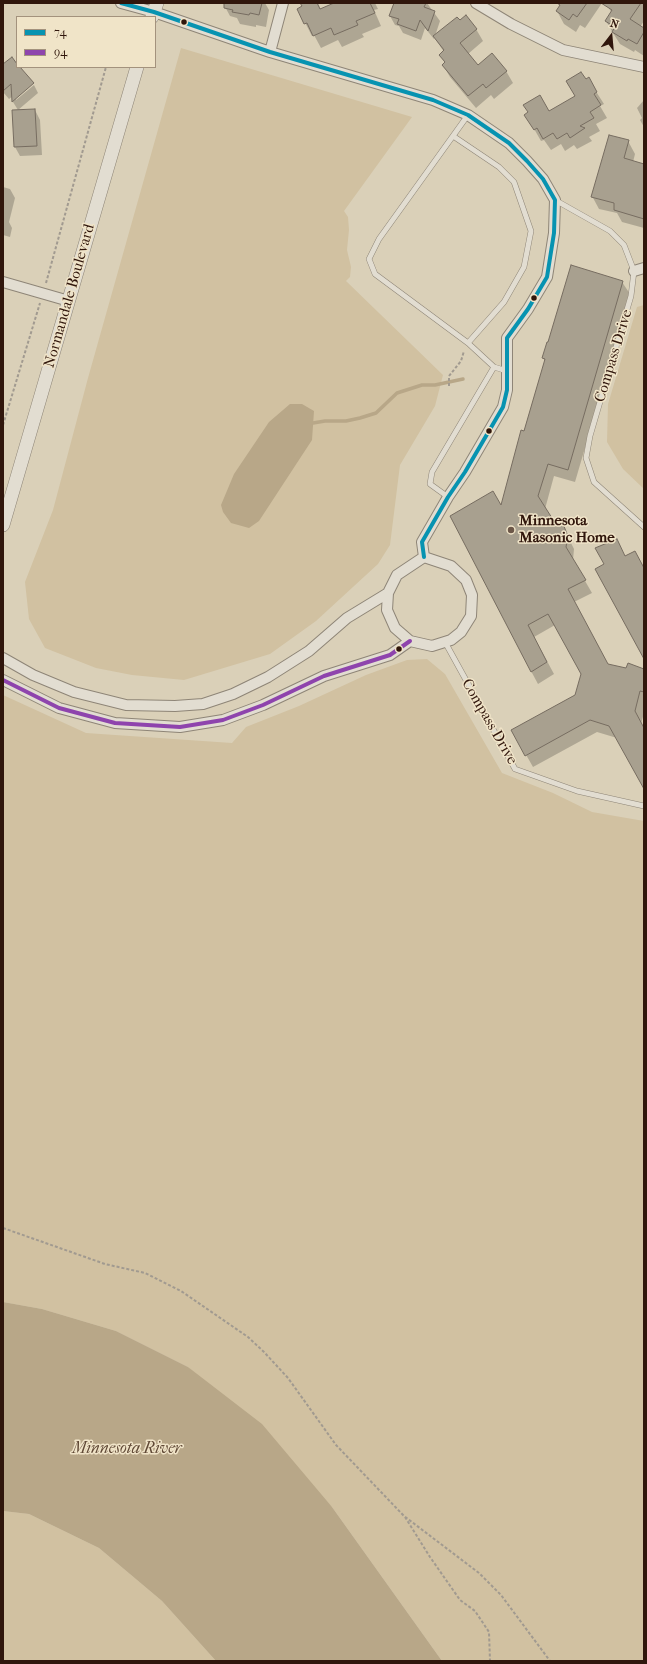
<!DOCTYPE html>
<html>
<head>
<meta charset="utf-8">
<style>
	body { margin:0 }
	#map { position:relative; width:647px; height:1664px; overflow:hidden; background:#dad0b8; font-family:"IM FELL French Canon",serif }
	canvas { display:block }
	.frame { position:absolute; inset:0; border:4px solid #30160c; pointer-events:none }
	.legend { position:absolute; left:16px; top:16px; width:140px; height:52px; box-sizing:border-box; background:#f0e4c8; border:1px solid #a3927d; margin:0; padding:5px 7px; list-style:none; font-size:12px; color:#30160c }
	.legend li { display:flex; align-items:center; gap:8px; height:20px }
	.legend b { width:20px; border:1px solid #a3927d }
	.north { position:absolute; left:591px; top:16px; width:40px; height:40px; -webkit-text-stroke:3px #f0e4c8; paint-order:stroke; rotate:16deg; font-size:11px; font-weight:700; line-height:16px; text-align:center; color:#30160c }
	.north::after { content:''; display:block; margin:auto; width:14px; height:18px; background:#30160c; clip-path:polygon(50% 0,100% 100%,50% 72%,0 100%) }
</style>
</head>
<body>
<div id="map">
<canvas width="647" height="1664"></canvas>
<div class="frame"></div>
<ul class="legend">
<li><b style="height:5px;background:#0793b1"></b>74</li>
<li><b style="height:5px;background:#8e44ad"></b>94</li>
</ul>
<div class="north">N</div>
</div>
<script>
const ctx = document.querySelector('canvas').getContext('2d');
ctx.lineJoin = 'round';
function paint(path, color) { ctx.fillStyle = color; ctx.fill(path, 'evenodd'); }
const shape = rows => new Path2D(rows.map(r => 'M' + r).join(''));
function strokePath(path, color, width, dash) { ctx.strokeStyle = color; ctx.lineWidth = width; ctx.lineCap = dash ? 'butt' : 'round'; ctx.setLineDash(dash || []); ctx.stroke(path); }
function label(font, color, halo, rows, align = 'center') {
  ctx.font = font + ' "IM FELL French Canon",serif'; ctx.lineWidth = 3; ctx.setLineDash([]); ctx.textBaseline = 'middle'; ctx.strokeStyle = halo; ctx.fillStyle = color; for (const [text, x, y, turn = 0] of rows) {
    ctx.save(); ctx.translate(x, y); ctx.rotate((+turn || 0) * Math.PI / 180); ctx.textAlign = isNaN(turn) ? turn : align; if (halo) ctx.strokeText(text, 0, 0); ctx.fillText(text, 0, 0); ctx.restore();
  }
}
paint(shape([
	[181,48,412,117,344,211,348,217,349,230,347,250,351,267,350,277,346,281,443,375,435,406,400,465,390,545,378,564,316,621,270,654,184,680,132,675,96,668,45,648,29,619,25,582,53,510,88,378],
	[644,305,644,489,623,469,607,442,608,404,637,307],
	[427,659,445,674,502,773,553,793,592,812,644,821,644,1661,442,1661,332,1507,188,1367,116,1331,42,1309,3,1302,3,695,86,733,232,743,246,727,299,706,366,675,407,660],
	[3,1511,29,1514,99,1548,162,1601,216,1661,3,1661]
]), '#d1c1a1');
paint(shape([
	[290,404,302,404,314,411,312,440,259,521,249,528,231,523,223,512,221,505,234,474,269,422],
	[3,1302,42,1309,116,1331,188,1367,262,1424,332,1507,442,1661,216,1661,162,1601,99,1548,29,1514,3,1511]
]), '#b8a788');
paint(shape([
	[223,3,265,3,269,10,266,27,256,25,256,27,240,24,237,18,230,16],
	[301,3,318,3,321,10,336,3,375,3,378,9,374,10,381,26,362,34,364,37,342,47,338,40,321,48,314,35,312,36,298,9,303,7],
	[395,3,427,3,440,21,434,39,425,28,421,40,403,33,399,26,395,25,390,16],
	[563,3,602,3,585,28,580,25,576,32,564,24,557,11],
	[611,3,644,3,644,21,640,27,644,29,644,56,635,50,634,52,620,44,613,33,606,21,612,13,608,7],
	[460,22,476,29,483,41,468,54,478,66,506,71,513,83,494,99,491,95,476,108,450,77,443,65,445,63,440,55,444,52,434,37],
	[3,63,4,65,17,65,17,67,19,67,16,100,34,85,38,93,18,110,13,102,13,96,9,99,3,92],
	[588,79,604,104,600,106,607,118,596,124,600,131,589,137,592,141,577,149,574,145,565,151,561,144,551,150,544,140,541,141,533,127,549,113,574,97,585,81],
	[644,100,644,127,640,120,642,118,637,108],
	[35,110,40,120,42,155,20,156,15,147],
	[628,141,635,154,633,162,644,165,644,228,622,222,617,213,599,209,592,196],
	[3,187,10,189,15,198,9,222,12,228,10,237,3,235],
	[622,282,630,294,575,482,554,476,545,509,551,518,562,525,574,549,573,560,592,593,574,602,608,665,626,670,644,670,644,713,641,724,644,729,644,787,617,738,597,732,533,767,512,730,576,696,582,674,555,625,534,637,554,674,538,684,531,671,501,507,545,361,543,358]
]), '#0003');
strokePath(shape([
	[313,423,325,421,346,421,360,418,376,413,397,393,422,385,435,385,463,379]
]), '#b8a788', 3.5);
const building = shape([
	[224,3,262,3,259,15,250,13,249,15,232,12,233,10,224,8,224,3],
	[300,3,317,3,320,9,334,3,370,3,375,13,356,21,358,25,334,35,331,28,313,36,307,23,304,24,297,9,302,6,300,3],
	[394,3,426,3,424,7,435,11,428,31,420,20,416,31,397,24,399,19,389,16,394,3],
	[557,3,587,3,577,17,573,14,569,20,556,11,560,5,557,3],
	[601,3,641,3,630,19,644,28,644,32,637,44,628,39,627,41,612,32,615,27,605,21,612,10,601,3],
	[466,15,477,29,460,43,478,65,492,53,507,71,486,88,483,84,468,96,442,65,445,62,439,55,444,50,433,36,457,17,460,20,466,15],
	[12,57,17,64,17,67,20,67,34,83,12,102,11,84,3,91,3,64,12,57],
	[581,72,586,79,589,77,597,92,594,94,601,105,590,112,594,118,580,126,585,128,570,138,567,133,557,139,553,133,543,139,537,128,534,130,524,115,528,112,523,105,540,95,549,111,575,96,566,81,581,72],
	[35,109,37,146,14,147,12,110,35,109],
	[609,135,629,140,624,158,644,164,644,219,614,210,614,203,591,197,609,135],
	[571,265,623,281,568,470,548,464,538,496,552,518,563,524,568,536,566,547,586,580,568,589,608,664,626,668,628,663,644,669,644,692,640,691,635,711,644,728,644,789,609,726,590,720,525,756,511,730,575,695,581,674,548,614,528,625,547,662,531,672,450,516,493,491,501,505,521,430,524,431,545,359,542,358,547,342,548,342,571,265],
	[617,539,625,556,635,551,644,568,644,659,595,569,604,564,595,548,617,539]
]);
paint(building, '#a8a08f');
strokePath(building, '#766c60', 1);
const service = shape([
	[453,136,499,167,514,182,531,231,524,267,504,302,468,343],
	[555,200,610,231,624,245,634,271,631,296,590,436,586,458,594,482,644,527],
	[494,367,507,371],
	[448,497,430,484,432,472,494,367,468,343,375,274,369,259,379,239,468,115],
	[445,642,515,769,577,791,644,806]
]);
const minor = shape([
	[121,3,154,12,270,52,433,100,468,115,509,143,527,161,543,179,555,200,554,233,547,277,528,309,507,338,507,390,503,407,465,472,448,497,422,542,424,557],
	[476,3,511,24,563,50,644,67],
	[270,52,283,3],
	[634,271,644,268],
	[3,282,69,301],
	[424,557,451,566,466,580,472,595,471,616,461,632,451,640,432,646,410,641,395,628,387,610,388,593,397,575,424,557],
	[3,658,33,675,74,692,126,705,175,706,203,704,233,694,268,677,309,651,347,618,388,593],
	[3,680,59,708,115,723,180,727,223,720,263,705,324,676,390,655,410,641]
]);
const tertiary = shape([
	[152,17,157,3],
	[3,525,137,67]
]);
strokePath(service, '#8e8577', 6);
strokePath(minor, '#8e8577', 12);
strokePath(tertiary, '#8e8577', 14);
strokePath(shape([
	[46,283,106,67],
	[449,386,449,376,461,361,464,351],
	[3,425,40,303],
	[3,1228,105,1264,145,1273,181,1291,248,1337,264,1352,288,1378,336,1445,404,1516,479,1573,501,1595,550,1661],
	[405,1517,430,1557,460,1600,475,1611,489,1632,490,1661]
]), '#a19a90', 2, [3, 2]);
strokePath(service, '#e2ddd1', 5);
strokePath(minor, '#e2ddd1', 10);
strokePath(tertiary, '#e2ddd1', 13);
strokePath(shape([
	[121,3,154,12,270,52,433,100,468,115,509,143,527,161,543,179,555,200,554,233,547,277,528,309,507,338,507,390,503,407,465,472,448,497,422,542,424,557]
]), '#0793b1', 4);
strokePath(shape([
	[3,680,59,708,115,723,180,727,223,720,263,705,324,676,390,655,410,641]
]), '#8e44ad', 4);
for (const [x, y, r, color] of [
	[184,22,3.5,"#30160c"],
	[534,298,3.5,"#30160c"],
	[489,431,3.5,"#30160c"],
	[511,530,4,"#6c5748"],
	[399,649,3.5,"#30160c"]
]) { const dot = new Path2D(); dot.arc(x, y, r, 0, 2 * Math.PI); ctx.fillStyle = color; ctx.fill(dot); strokePath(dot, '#f0e4c8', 1.5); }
label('15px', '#30160c', '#f0e4c8', [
	["Normandale Boulevard",70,296,-74],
	["Compass Drive",614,356,-73],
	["Compass Drive",489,722,60]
]);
label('bold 15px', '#30160c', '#f0e4c8', [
	["Minnesota",519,521],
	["Masonic Home",519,538]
], 'left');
label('italic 16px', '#604936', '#f0e4c8', [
	["Minnesota River",127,1449]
]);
</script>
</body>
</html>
